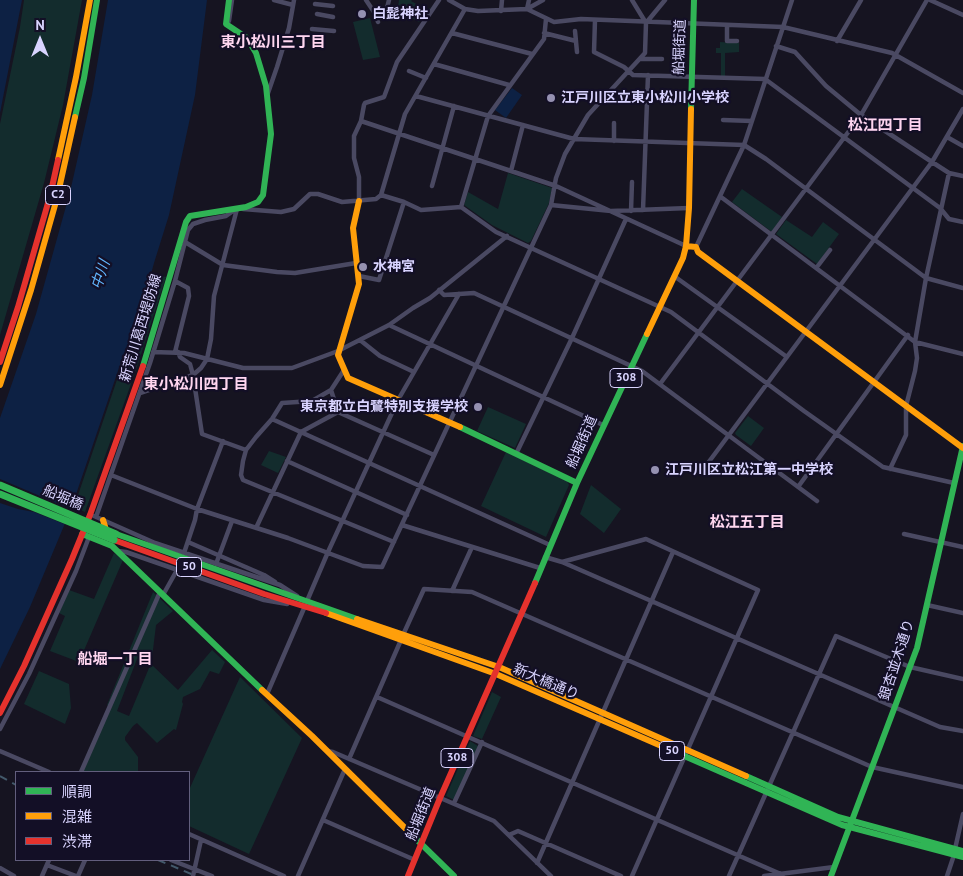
<!DOCTYPE html>
<html>
<head>
<meta charset="utf-8">
<style>
	body { margin:0 }
	#map { position:relative; width:963px; height:876px; overflow:hidden; background:#161421; font-family:"PT Sans","Noto Sans JP",sans-serif }
	canvas { display:block }
	.legend { position:absolute; left:15px; top:771px; width:175px; height:90px; box-sizing:border-box; background:#130f26; border:1px solid #625e7d; margin:0; padding:6px 9px; list-style:none; font-size:15px; color:#d9d4ff }
	.legend li { display:flex; align-items:center; gap:10px; height:25px }
	.legend b { width:25px; border:1px solid #625e7d }
	.north { position:absolute; left:15px; top:15px; width:50px; height:50px; -webkit-text-stroke:4px #130f26; paint-order:stroke; rotate:0deg; font-size:14px; font-weight:700; line-height:20px; text-align:center; color:#d9d4ff }
	.north::after { content:''; display:block; margin:auto; width:18px; height:22px; background:#d9d4ff; clip-path:polygon(50% 0,100% 100%,50% 72%,0 100%) }
</style>
</head>
<body>
<div id="map">
<canvas width="963" height="876"></canvas>
<ul class="legend">
<li><b style="height:6px;background:#30b455"></b>順調</li>
<li><b style="height:6px;background:#ff9f0a"></b>混雑</li>
<li><b style="height:6px;background:#e5322d"></b>渋滞</li>
</ul>
<div class="north">N</div>
</div>
<script>
const ctx = document.querySelector('canvas').getContext('2d');
ctx.lineJoin = 'round';
function paint(path, color) { ctx.fillStyle = color; ctx.fill(path, 'evenodd'); }
const shape = rows => new Path2D(rows.map(r => 'M' + r).join(''));
function strokePath(path, color, width, dash) { ctx.strokeStyle = color; ctx.lineWidth = width; ctx.lineCap = dash ? 'butt' : 'round'; ctx.setLineDash(dash || []); ctx.stroke(path); }
function label(font, color, halo, rows, align = 'center') {
  ctx.font = font + ' "PT Sans","Noto Sans JP",sans-serif'; ctx.lineWidth = 4.5; ctx.setLineDash([]); ctx.textBaseline = 'middle'; ctx.strokeStyle = halo; ctx.fillStyle = color; for (const [text, x, y, turn = 0] of rows) {
    ctx.save(); ctx.translate(x, y); ctx.rotate((+turn || 0) * Math.PI / 180); ctx.textAlign = isNaN(turn) ? turn : align; if (halo) ctx.strokeText(text, 0, 0); ctx.fillText(text, 0, 0); ctx.restore();
  }
}
paint(shape([
	[24,0,82,0,63,105,44,183,0,335,0,124,20,27],
	[399,0,412,0,411,1,427,10,431,7,419,22,406,15,407,13,398,7],
	[370,18,380,57,363,60,353,22],
	[720,42,739,43,739,52,725,53,725,76,721,76,721,53,716,53,716,48,720,48],
	[508,173,552,188,549,203,531,241,528,243,492,225,464,205,468,192,498,209],
	[742,189,782,217,772,232,732,202],
	[786,220,812,237,823,222,839,234,817,264,776,234],
	[154,274,166,277,136,370,85,512,74,507,124,359,142,314],
	[488,407,526,424,515,448,477,431],
	[748,416,764,428,751,446,736,435,735,433],
	[269,451,286,457,278,473,261,465],
	[506,452,567,481,569,485,546,537,481,506],
	[591,485,621,509,604,533,580,514],
	[114,553,123,560,79,662,50,651,65,616,59,613,69,590,94,599],
	[153,592,173,611,156,625,152,658,137,659,117,711,129,716,149,668,150,668,152,665,178,690,212,650,225,662,219,674,210,671,200,689,183,697,182,702,183,704,176,730,174,729,157,743,137,723,133,726,125,737,125,740,138,757,138,772,81,772,110,707,107,705],
	[39,671,69,684,71,708,65,724,24,704],
	[240,677,302,738,249,854,189,826,189,790],
	[492,692,501,697,482,739,473,736],
	[470,741,478,746,456,801,446,796]
]), '#132c2d');
paint(shape([
	[0,0,22,0,0,113],
	[108,0,207,0,195,95,169,215,154,263,140,314,122,359,71,509,30,607,0,669,0,418,36,314,70,192,92,95],
	[512,88,522,95,506,118,495,110]
]), '#0d2144');
paint(shape([
	[0,479,73,510,67,525,34,512,18,509,0,503]
]), '#161421');
strokePath(shape([
	[274,0,293,5],
	[366,0,374,12,378,22],
	[449,0,465,9,478,11,527,9,554,22,581,19,783,27,892,53,963,93],
	[632,0,646,23],
	[930,0,963,15],
	[315,4,333,6],
	[527,9,543,0],
	[527,9,529,0],
	[501,11,502,0],
	[374,12,387,8,389,0],
	[317,14,333,17],
	[595,20,594,52,624,67,633,75,765,79,940,208,949,219,963,222],
	[229,21,232,0],
	[727,25,727,41,737,41],
	[312,29,334,31],
	[575,31,577,52],
	[452,33,532,54],
	[544,33,576,41],
	[837,41,861,0],
	[776,46,795,52,826,86,861,115,932,162,949,173,963,176],
	[641,59,662,59],
	[434,64,509,85],
	[409,71,426,78],
	[268,93,277,67,289,28,294,0],
	[416,96,574,139,744,145,766,159,926,278,963,288],
	[723,120,752,121],
	[361,121,556,186,686,246],
	[614,123,614,141],
	[947,137,963,146],
	[511,171,523,125],
	[432,186,454,106],
	[381,195,405,114,465,9],
	[721,197,915,342,963,354],
	[359,201,359,177,354,158,354,136,361,121,364,105,365,103,384,97,397,62,439,0],
	[551,205,611,211,689,208],
	[461,207,488,116,544,39,546,19],
	[243,209,281,212,294,209,310,194,318,194,342,202,376,199,381,195,404,202,421,210,461,207,496,232,671,312,804,411,883,467,954,483],
	[643,210,648,75],
	[631,211,632,182],
	[185,242,223,265,277,272,295,273,356,263],
	[696,247,744,145,792,0],
	[817,267,830,250],
	[359,276,379,280,404,202],
	[674,276,787,357],
	[439,290,444,295,474,293,642,371,817,501],
	[389,325,603,425],
	[360,340,380,356,414,372],
	[153,352,184,353,243,368,292,368,338,351,389,325,413,308,430,298,507,236],
	[175,352,189,296,188,288,175,281],
	[178,352,180,357,190,364,193,375,202,434,246,450],
	[344,370,331,390,312,401,282,403,272,419,256,437,246,450,243,461,241,475,243,480,394,542],
	[660,384,861,115,927,0],
	[331,390,338,412],
	[140,393,193,375,201,368,207,359,211,339,214,296,237,209],
	[272,419,550,545],
	[516,454,572,338,626,219],
	[287,461,407,515],
	[708,463,932,162,963,109],
	[890,469,906,435,906,406,915,371,917,358,915,342,926,278,949,173],
	[111,475,197,509,288,538,363,566,382,567,551,205,556,178,565,154,588,115,645,53,646,23,665,0],
	[798,487,908,335],
	[94,516,155,543,280,585,297,596],
	[96,517,150,363,175,281,188,230,193,224,205,220,226,216,236,209],
	[402,525,540,568],
	[256,528,301,432,338,412,434,455],
	[904,534,963,547],
	[188,542,264,575,275,582],
	[118,551,126,552,264,600,287,604],
	[184,553,195,520,197,509,223,441],
	[545,557,562,562,940,727,963,731],
	[562,562,646,539,758,590,632,876],
	[216,564,232,521],
	[452,591,472,547],
	[163,595,177,570],
	[307,601,328,552,398,400,459,294],
	[927,605,963,613],
	[403,635,424,589,472,592,872,767,963,787],
	[267,694,305,606],
	[377,697,783,875],
	[0,729,29,674,76,571,89,537],
	[0,751,49,772],
	[327,751,333,752,494,821,551,876],
	[349,759,401,640],
	[81,772,160,592],
	[454,803,482,742],
	[323,820,415,860],
	[189,834,284,876],
	[509,835,518,831,621,876],
	[955,849,963,814],
	[171,860,212,876],
	[537,863,673,552],
	[47,865,76,876],
	[0,868,14,876],
	[42,876,49,860],
	[78,876,85,860],
	[193,876,201,840],
	[298,876,345,769],
	[729,876,836,636,910,667,963,679],
	[764,876,834,867],
	[947,876,954,855]
]), '#4a4962', 4.5);
strokePath(shape([
	[691,109,694,0],
	[75,117,84,78,97,0],
	[143,366,186,222,190,216,246,207,258,202,263,195,271,134,266,86,256,53,247,38,226,24,229,0],
	[460,427,577,483],
	[82,534,112,546,262,690],
	[116,534,357,619],
	[535,583,577,483,647,334],
	[682,755,842,825,963,857],
	[746,776,838,817,963,851],
	[408,831,454,876],
	[831,876,917,648,963,446]
]), '#30b455', 6);
strokePath(shape([
	[58,160,76,77,90,0],
	[359,201,353,228,359,284,338,355,348,378,460,427],
	[686,246,696,247,698,252,963,448],
	[647,334,683,258,686,246,689,208,691,109],
	[0,385,31,290,57,198,75,117],
	[103,520,107,533],
	[326,613,496,674,682,755],
	[357,619,499,667,746,776],
	[262,690,312,736,408,831]
]), '#ff9f0a', 6);
strokePath(shape([
	[0,362,18,307,50,196,58,160],
	[114,540,264,594,326,613],
	[0,713,24,666,72,559,90,515,143,366],
	[408,876,440,798,535,583]
]), '#e5322d', 6);
strokePath(shape([
	[0,776,16,785],
	[158,860,196,876]
]), '#43596b', 2, [8, 6]);
strokePath(shape([
	[0,485,116,534],
	[0,494,114,540]
]), '#30b455', 7);
for (const [x, y, r, color] of [
	[362,14,5,"#9591b1"],
	[551,98,5,"#9591b1"],
	[363,267,5,"#9591b1"],
	[478,407,5,"#9591b1"],
	[655,470,5,"#9591b1"]
]) { const dot = new Path2D(); dot.arc(x, y, r, 0, 2 * Math.PI); ctx.fillStyle = color; ctx.fill(dot); strokePath(dot, '#130f26', 2); }
for (const [x, y, w] of [
	[58,195,25],
	[626,378,32],
	[189,567,25],
	[672,751,25],
	[457,758,32]
]) { const box = new Path2D(); box.roundRect(x - w / 2, y - 9.5, w, 19, 4); ctx.fillStyle = '#130f26'; ctx.fill(box); strokePath(box, '#d9d4ff', 1); }
label('bold 12px', '#d9d4ff', null, [
	["C2",58,195],
	["308",626,378],
	["50",189,567],
	["50",672,751],
	["308",457,758]
]);
label('bold 14px', '#d9d4ff', '#130f26', [
	["白髭神社",372,14],
	["江戸川区立東小松川小学校",561,98],
	["水神宮",373,267],
	["東京都立白鷺特別支援学校",468,407,"right"],
	["江戸川区立松江第一中学校",665,470]
], 'left');
label('14px', '#d9d4ff', '#130f26', [
	["船堀街道",680,47,-88],
	["新荒川葛西堤防線",141,328,-73],
	["船堀街道",582,442,-66],
	["船堀橋",63,498,23],
	["銀杏並木通り",897,660,-72],
	["新大橋通り",546,682,23],
	["船堀街道",421,814,-68]
]);
label('bold 15px', '#ffd6f0', '#130f26', [
	["東小松川三丁目",273,43],
	["松江四丁目",885,126],
	["東小松川四丁目",196,385],
	["松江五丁目",747,523],
	["船堀一丁目",115,660]
]);
label('italic 15px', '#62b6ff', '#130f26', [
	["中川",101,275,-72]
]);
</script>
</body>
</html>
